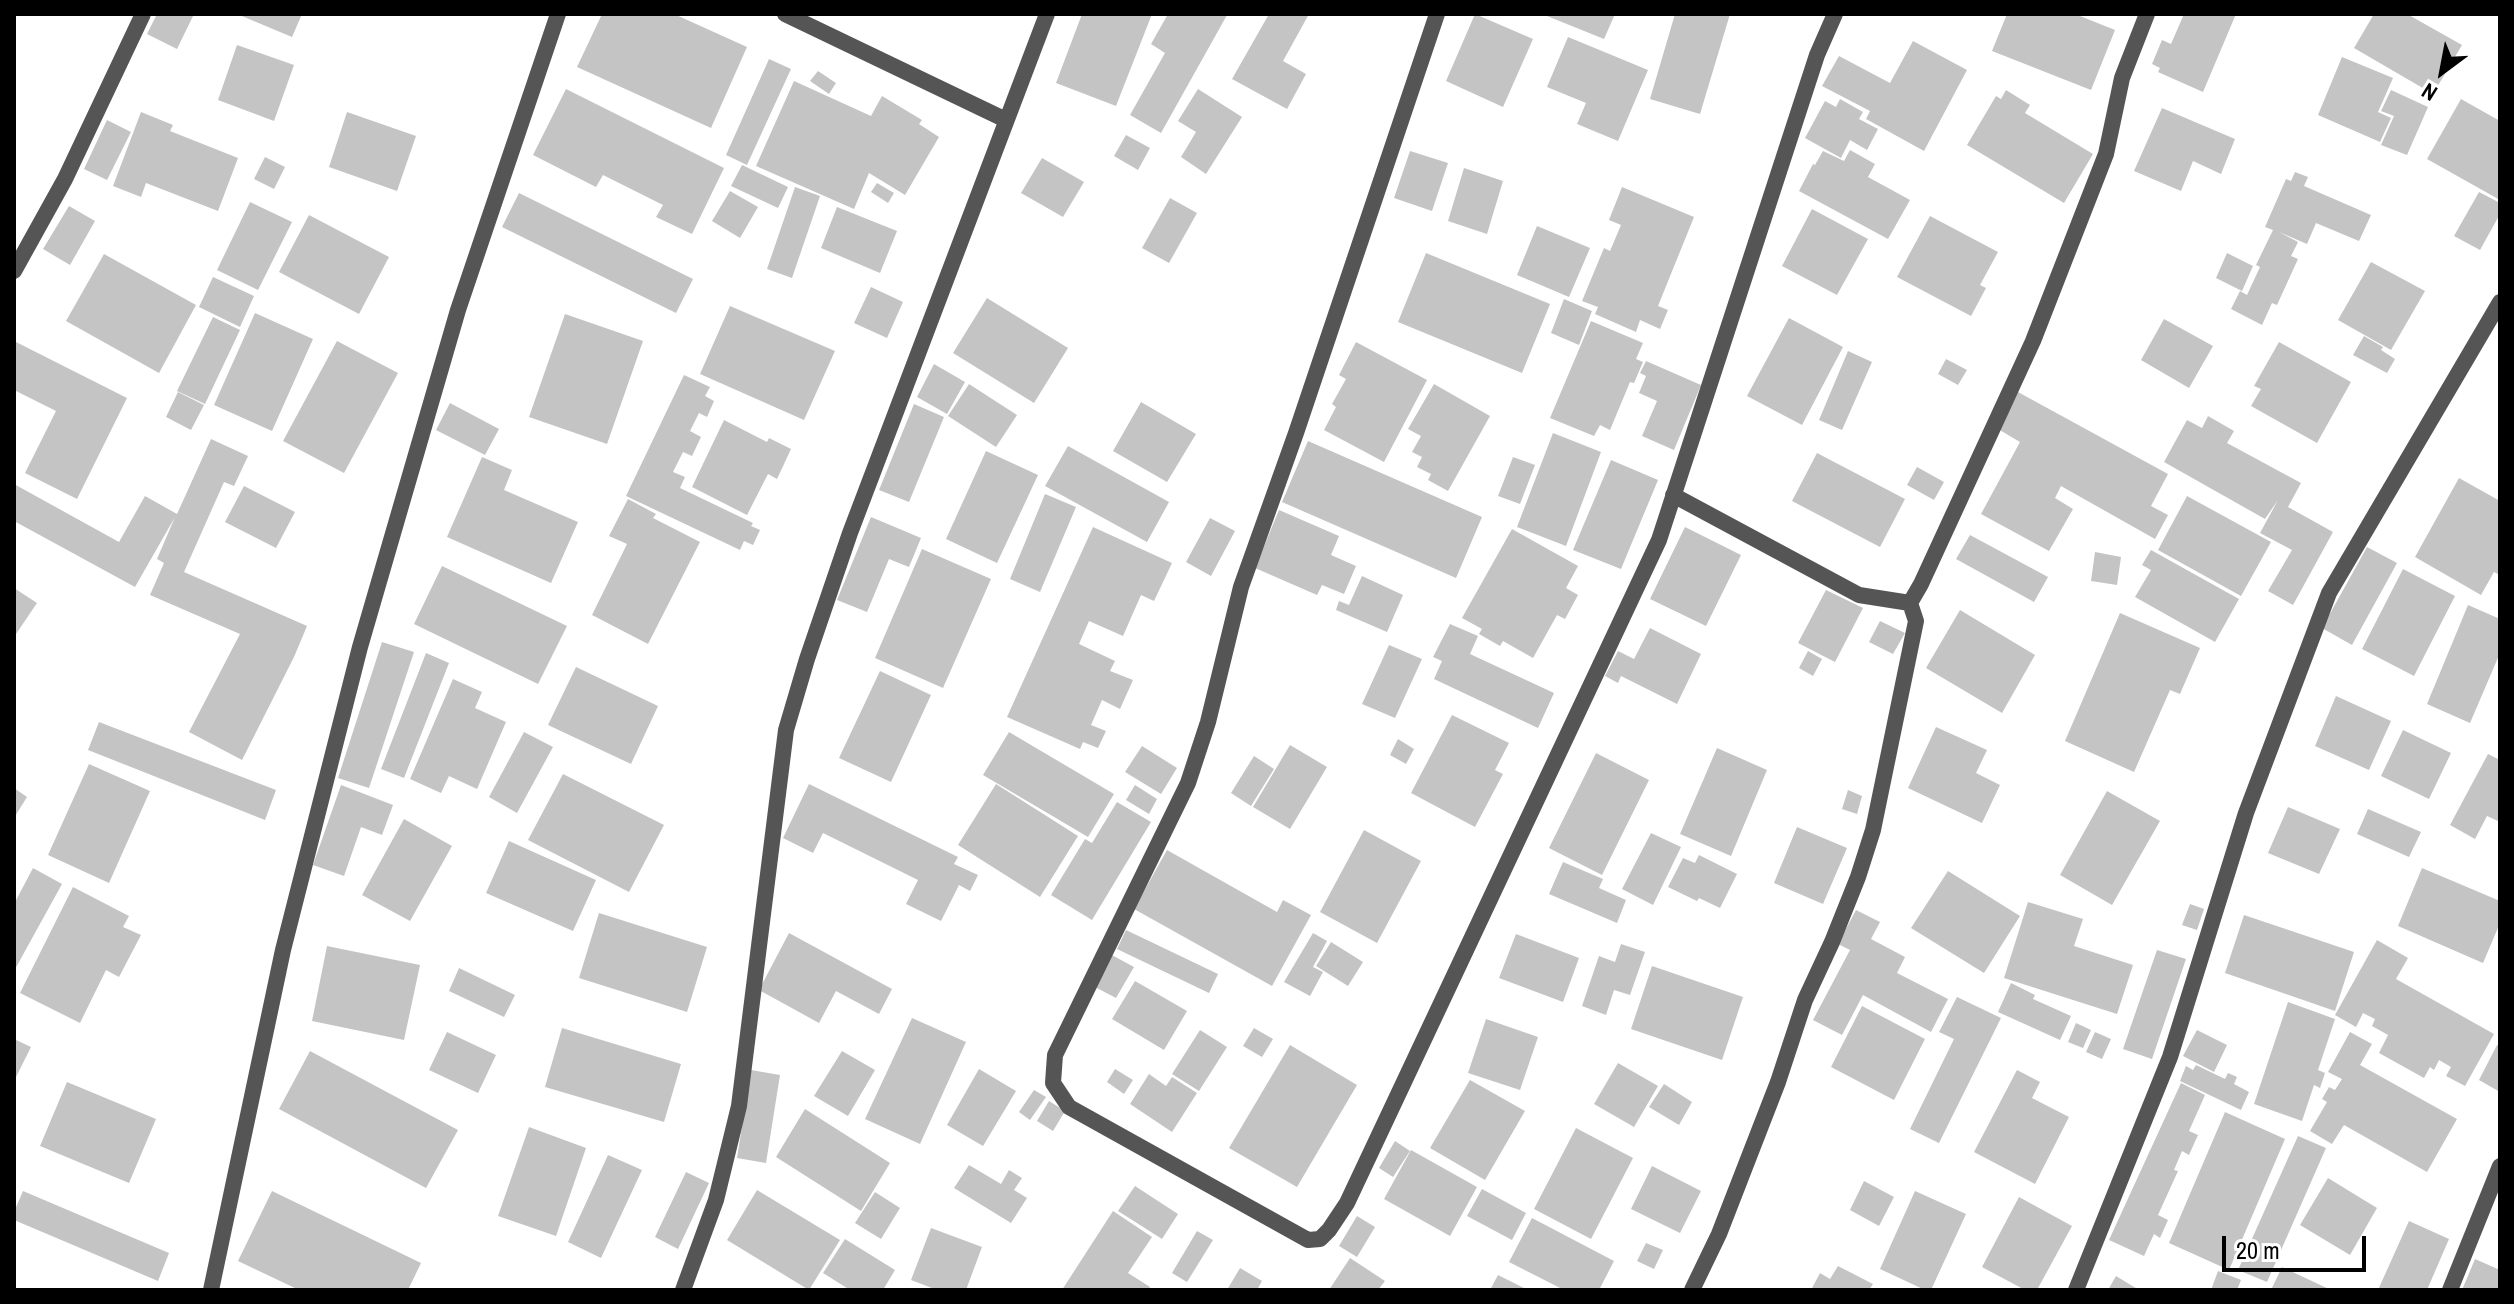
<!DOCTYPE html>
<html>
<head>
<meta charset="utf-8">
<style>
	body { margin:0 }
	#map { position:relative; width:2514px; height:1304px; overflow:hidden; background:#fff; font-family:"Archivo Narrow",sans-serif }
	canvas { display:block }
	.frame { position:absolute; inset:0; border:16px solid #000; pointer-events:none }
	.north { position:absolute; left:2402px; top:32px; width:80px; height:80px; -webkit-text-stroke:6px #fff; paint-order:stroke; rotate:212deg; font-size:22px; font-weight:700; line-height:32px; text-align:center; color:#000 }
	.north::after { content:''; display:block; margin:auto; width:28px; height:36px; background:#000; clip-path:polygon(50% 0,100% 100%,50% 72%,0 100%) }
	.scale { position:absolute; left:2222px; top:1236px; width:144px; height:36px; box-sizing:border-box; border:4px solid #000; border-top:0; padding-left:10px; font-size:24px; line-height:28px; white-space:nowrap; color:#000; -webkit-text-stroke:6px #fff; paint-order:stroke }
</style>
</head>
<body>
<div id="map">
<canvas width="2514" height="1304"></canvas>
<div class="frame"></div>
<div class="north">N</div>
<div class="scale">20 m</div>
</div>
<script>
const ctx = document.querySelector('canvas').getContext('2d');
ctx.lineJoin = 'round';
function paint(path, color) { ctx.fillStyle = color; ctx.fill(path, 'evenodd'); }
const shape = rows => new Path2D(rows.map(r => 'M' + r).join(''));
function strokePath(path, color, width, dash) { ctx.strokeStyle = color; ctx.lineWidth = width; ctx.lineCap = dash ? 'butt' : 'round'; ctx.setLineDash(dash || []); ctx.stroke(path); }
paint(shape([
	[157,14,194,14,177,49,147,34],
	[237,14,302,14,292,37],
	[602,14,674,14,747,47,711,128,577,67],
	[1082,14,1152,14,1116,106,1056,83],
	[1168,14,1227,15,1161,133,1130,115,1165,53,1151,44],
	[1269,14,1309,14,1283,61,1306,74,1287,109,1232,79],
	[1475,14,1533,39,1503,107,1446,81],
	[1542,14,1615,14,1604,39],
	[1675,14,1730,14,1700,114,1650,99],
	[2007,14,2075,14,2115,30,2091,90,1992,51],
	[2184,14,2236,14,2203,92,2158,72,2160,68,2152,64,2162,40,2171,44],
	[2374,14,2407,14,2462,45,2433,94,2354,48],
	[1568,37,1648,70,1618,141,1577,124,1586,103,1547,87],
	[1913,41,1967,70,1924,151,1866,119,1870,111,1822,86,1839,56,1890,83],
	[237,45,294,65,274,121,218,100],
	[2342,57,2393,78,2378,112,2391,118,2380,142,2318,115],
	[769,59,791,69,747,165,726,155],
	[818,71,836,83,829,94,810,81],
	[794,81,871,116,882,96,922,120,919,124,939,137,905,195,869,173,854,209,756,166],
	[566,89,724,168,692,234,656,217,663,205,603,175,596,187,533,155],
	[1198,89,1242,117,1206,174,1181,157,1196,132,1178,121],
	[2006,90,2030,105,2025,113,2093,154,2064,203,1967,145,1996,96,2001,99],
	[2391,90,2428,107,2407,155,2381,145,2394,116,2381,111],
	[1840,99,1863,112,1859,119,1878,129,1867,150,1850,140,1841,158,1805,138,1825,101,1836,107],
	[2461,99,2500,121,2500,200,2427,159],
	[2162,108,2235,139,2221,174,2193,161,2181,191,2134,171],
	[141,112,173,125,170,131,238,158,218,211,146,183,141,197,113,186],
	[347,112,416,136,397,191,329,167],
	[107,120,131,132,107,180,84,169],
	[1126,135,1150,148,1138,170,1114,156],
	[1850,150,1875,164,1868,177,1910,200,1888,239,1799,191,1813,164,1815,165,1823,151,1844,161],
	[1410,151,1448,163,1432,211,1394,198],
	[265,157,285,167,274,189,254,179],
	[1042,158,1084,182,1063,217,1021,193],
	[742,165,788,187,778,208,731,186],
	[1464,168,1503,181,1487,234,1448,221],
	[2295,172,2308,177,2304,186,2371,215,2359,241,2316,223,2307,244,2279,232,2298,242,2291,256,2298,259,2277,305,2272,303,2262,325,2231,309,2240,291,2247,295,2260,267,2256,265,2273,230,2265,227,2286,179,2291,181],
	[877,183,894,193,888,203,871,192],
	[795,187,820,196,792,278,767,269],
	[1622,187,1694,217,1658,306,1668,310,1660,329,1640,320,1636,332,1595,314,1598,307,1582,301,1604,248,1610,251,1621,225,1609,220],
	[730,191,758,207,740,238,712,221],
	[2479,192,2500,203,2500,214,2480,250,2454,236],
	[519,193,693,279,676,313,502,227],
	[1170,198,1197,213,1169,263,1142,248],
	[250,202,292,222,258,290,217,270],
	[69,206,95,221,70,265,43,249],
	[837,207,897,231,880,273,821,248],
	[1812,209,1868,239,1837,295,1782,266],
	[309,215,389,257,359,314,279,272],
	[1930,216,1998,252,1980,285,1986,288,1971,316,1897,277],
	[1537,226,1590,248,1569,297,1517,275],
	[1426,253,1550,304,1522,373,1398,322],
	[2227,253,2253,266,2242,291,2216,278],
	[104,254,196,305,159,373,66,321],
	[2371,262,2425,291,2391,350,2338,320],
	[213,277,254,296,240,327,199,307],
	[871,287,903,302,887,338,854,323],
	[987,298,1068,348,1034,403,953,353],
	[1564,299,1592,311,1579,345,1551,333],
	[730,306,835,351,804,420,700,374],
	[255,313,313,339,272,431,214,405],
	[565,314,643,341,607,444,529,417],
	[213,317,240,330,205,404,177,391],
	[1789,318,1843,347,1802,425,1747,396],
	[2164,319,2213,346,2189,388,2141,360],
	[1591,321,1643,343,1636,359,1643,362,1634,383,1630,382,1610,430,1600,425,1594,436,1550,418],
	[2364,336,2383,347,2381,350,2395,359,2387,373,2353,355],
	[14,341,127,398,77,499,25,473,56,411,14,390],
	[337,341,398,373,344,473,283,441],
	[1356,342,1427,380,1384,462,1324,430,1336,407,1332,404,1346,379,1339,375],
	[2279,342,2351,382,2317,443,2251,406,2261,389,2254,386],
	[1848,351,1872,362,1842,430,1819,420],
	[1946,359,1967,370,1958,385,1938,374],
	[1646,361,1701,385,1674,450,1642,436,1657,401,1639,393,1646,376,1640,373],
	[934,364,965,382,947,414,917,397],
	[684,375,710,387,705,396,714,401,707,417,699,413,690,431,701,437,692,456,683,452,673,472,685,477,680,488,753,523,751,526,760,530,753,545,744,541,740,550,626,496],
	[969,384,1017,415,996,447,948,416],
	[1434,384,1490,416,1448,491,1428,480,1431,474,1417,467,1422,457,1412,452,1421,436,1408,429],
	[178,392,204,405,191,430,166,417],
	[2018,392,2168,474,2151,506,2168,515,2155,539,2061,486,2055,498,2073,509,2049,551,1981,514,2020,442,1998,429],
	[1141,402,1196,434,1167,482,1113,451],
	[450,403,499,429,485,455,436,430],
	[914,404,944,417,909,502,879,490],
	[2208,416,2234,431,2227,443,2301,483,2288,507,2333,532,2293,605,2268,591,2292,550,2260,533,2278,500,2265,519,2164,462,2187,420,2202,428],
	[724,420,767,442,769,438,791,449,777,479,768,474,747,515,692,487],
	[1553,433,1601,452,1566,546,1517,527],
	[211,439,248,456,234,486,224,482,184,572,307,626,294,657,242,760,189,732,240,634,150,595,164,563,157,559,175,517,135,587,14,521,14,484,119,542,145,496,177,514],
	[1308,441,1482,517,1456,578,1282,502],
	[1068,446,1169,502,1147,542,1045,486],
	[986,451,1038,475,997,563,946,539],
	[1817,453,1905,499,1880,547,1792,501],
	[482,457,512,470,504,490,578,522,551,583,447,537],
	[1513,457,1535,465,1520,504,1498,496],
	[1611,460,1658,480,1621,569,1573,550],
	[1917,467,1944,482,1934,500,1907,485],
	[2459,478,2500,501,2500,575,2494,572,2481,595,2415,557],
	[244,486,295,512,276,548,225,522],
	[1045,494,1076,507,1040,592,1010,579],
	[2187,496,2271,542,2241,596,2158,550],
	[628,499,656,514,653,518,700,542,648,644,592,615,627,544,609,536],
	[1279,510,1339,536,1331,555,1356,566,1344,594,1322,585,1317,595,1255,568],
	[871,517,921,538,909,567,889,559,867,612,837,600],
	[1210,518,1235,531,1211,576,1186,562],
	[1093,527,1172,563,1154,601,1141,595,1123,636,1089,621,1079,644,1115,661,1110,671,1133,680,1120,709,1102,700,1091,725,1106,731,1098,748,1083,742,1080,749,1007,717],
	[1685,527,1741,555,1706,626,1650,599],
	[1512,529,1578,566,1566,588,1578,595,1565,619,1557,615,1533,658,1503,641,1500,646,1479,634,1482,629,1462,618],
	[1970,535,2048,577,2034,602,1956,559],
	[2367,547,2397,563,2352,645,2322,628],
	[922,549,991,579,943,688,875,658],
	[2151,550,2239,599,2215,642,2135,597,2151,570,2142,565],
	[2095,552,2121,557,2117,585,2091,581],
	[442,566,567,626,538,684,414,624],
	[2403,569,2455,596,2414,676,2362,649],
	[1362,576,1403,595,1387,632,1336,610,1339,601,1349,605],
	[14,588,37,603,14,637],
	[1826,590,1863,608,1835,662,1798,643],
	[2468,605,2500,619,2500,653,2470,723,2427,704],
	[1960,610,2035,655,2002,713,1926,668],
	[2120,613,2200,648,2180,694,2170,690,2134,772,2065,741],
	[1880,621,1905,633,1893,654,1869,642],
	[1450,624,1478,636,1470,654,1554,693,1538,728,1434,679,1442,661,1433,657],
	[1650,628,1701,654,1677,704,1621,676,1618,683,1605,676,1618,651,1634,659],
	[382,642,414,652,369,788,338,778],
	[1389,645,1422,659,1395,718,1362,704],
	[1808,651,1822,659,1813,676,1799,668],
	[426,653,449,663,404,778,381,769],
	[576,667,658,706,631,764,548,725],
	[880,671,931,695,891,782,839,758],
	[453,679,482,692,475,708,506,722,477,789,449,776,441,793,410,779],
	[2336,696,2391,721,2369,770,2315,746],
	[1452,715,1509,743,1495,770,1503,774,1475,827,1411,793],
	[99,722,276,790,265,820,88,750],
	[1936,727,1987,750,1976,773,2000,785,1982,823,1908,788],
	[2403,730,2451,753,2429,799,2381,776],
	[524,732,553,747,517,813,489,797],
	[1009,732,1114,794,1088,837,983,775],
	[1398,739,1414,749,1406,764,1390,755],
	[1290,745,1327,767,1290,829,1253,807],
	[1142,746,1177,768,1161,794,1125,772],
	[1717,748,1767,770,1731,856,1680,834],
	[1596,753,1649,780,1602,875,1549,848],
	[2488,754,2500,760,2500,822,2487,816,2475,839,2450,825],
	[1254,756,1274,769,1251,806,1231,793],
	[89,764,150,791,109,883,48,855],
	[563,774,664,825,629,892,528,840],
	[809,784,958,857,954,864,978,875,970,891,959,885,941,921,906,904,918,880,823,833,813,853,783,838],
	[996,784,1078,836,1040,897,958,845],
	[341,785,393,805,382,835,361,827,344,876,313,865],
	[1135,785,1157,799,1149,814,1126,800],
	[14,788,27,797,14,818],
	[1848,790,1862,796,1857,814,1842,809],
	[2107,791,2160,821,2112,905,2060,875],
	[1117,802,1151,822,1092,920,1051,895,1085,839,1092,843],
	[2288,807,2340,829,2319,874,2268,853],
	[2368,809,2421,832,2409,857,2357,834],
	[404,819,452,846,410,921,362,895],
	[1797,827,1847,848,1823,904,1774,883],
	[1364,830,1421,861,1377,943,1320,912],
	[1651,833,1681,847,1653,905,1622,889],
	[509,841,596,880,573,931,486,893],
	[1167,850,1277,912,1283,900,1311,915,1272,986,1134,909],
	[1699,855,1737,874,1720,908,1699,898,1697,901,1668,887,1683,858,1695,863],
	[1563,862,1603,879,1599,888,1626,900,1617,923,1549,894],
	[33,868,62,884,14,971,14,904],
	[2422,868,2500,901,2500,923,2483,963,2398,926],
	[1948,871,2020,916,1984,973,1911,928],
	[73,887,129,916,123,927,141,935,119,977,106,970,80,1023,20,993],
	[2028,902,2083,919,2074,946,2133,965,2117,1014,2004,978],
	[2190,904,2204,909,2197,930,2182,925],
	[1856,910,1880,922,1871,939,1905,957,1897,973,1948,999,1931,1032,1863,995,1842,1035,1813,1020,1850,950,1838,944],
	[599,913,707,947,687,1012,579,978],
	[2244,915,2354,952,2335,1011,2225,973],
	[1126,930,1218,974,1209,993,1117,949],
	[789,933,892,989,879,1014,836,991,819,1023,759,990],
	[1313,933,1327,941,1313,967,1323,972,1310,996,1284,982],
	[1516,934,1579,958,1563,1002,1499,978],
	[2377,940,2408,958,2396,979,2494,1034,2465,1086,2446,1076,2451,1067,2439,1060,2434,1070,2430,1067,2424,1078,2379,1053,2388,1035,2372,1026,2375,1019,2363,1013,2356,1027,2335,1015],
	[1331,942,1363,962,1348,986,1316,966],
	[1621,944,1645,952,1630,995,1614,990,1606,1015,1582,1006,1599,956,1615,962],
	[327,946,420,965,404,1040,312,1021],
	[2157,950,2186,959,2152,1059,2123,1049],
	[1110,954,1134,967,1116,998,1093,986],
	[1652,966,1743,997,1722,1060,1631,1029],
	[459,968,515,995,504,1017,449,991],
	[1135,981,1187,1011,1164,1050,1112,1019],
	[2011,983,2035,995,2033,999,2071,1016,2060,1040,1998,1012],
	[1957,997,2001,1018,1939,1143,1910,1129,1954,1039,1939,1032],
	[2288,1002,2335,1019,2318,1070,2325,1073,2320,1088,2314,1085,2302,1121,2254,1104],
	[1862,1006,1925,1039,1894,1100,1831,1067],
	[912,1018,966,1042,920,1144,865,1119],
	[1486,1019,1538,1037,1520,1090,1468,1073],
	[2076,1023,2091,1030,2083,1048,2068,1042],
	[562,1028,681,1064,664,1122,545,1087],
	[1254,1028,1273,1039,1262,1057,1243,1046],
	[1200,1030,1227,1047,1199,1091,1172,1074],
	[2197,1030,2227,1045,2214,1072,2183,1056],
	[447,1032,496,1055,478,1093,429,1070],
	[2095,1032,2111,1039,2102,1059,2086,1052],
	[2350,1032,2372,1044,2360,1065,2457,1119,2427,1172,2344,1125,2332,1144,2310,1131,2327,1102,2322,1099,2329,1087,2335,1090,2342,1079,2328,1072],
	[14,1039,31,1047,14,1081],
	[1290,1045,1357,1085,1297,1187,1229,1148],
	[2497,1045,2500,1046,2500,1092,2479,1080],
	[310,1051,458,1130,426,1188,279,1109],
	[842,1051,875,1070,848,1116,814,1096],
	[1618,1063,1658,1086,1634,1127,1594,1104],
	[2196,1065,2225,1079,2228,1073,2237,1077,2234,1084,2249,1092,2241,1110,2180,1081,2186,1066,2193,1070],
	[979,1069,1016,1091,983,1146,947,1125],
	[1115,1069,1133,1080,1124,1094,1107,1082],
	[751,1070,780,1075,766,1163,737,1158],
	[2017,1070,2040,1082,2032,1098,2069,1117,2035,1184,1974,1152],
	[1149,1074,1166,1086,1172,1077,1197,1093,1172,1132,1130,1104],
	[1470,1080,1525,1111,1485,1180,1430,1148],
	[67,1082,156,1119,129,1183,40,1146],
	[2181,1083,2205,1095,2189,1131,2198,1135,2189,1155,2182,1151,2174,1170,2178,1171,2158,1215,2168,1220,2160,1238,2154,1234,2144,1256,2109,1240],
	[1664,1084,1692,1102,1679,1125,1649,1107],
	[1034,1090,1046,1097,1030,1120,1019,1112],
	[1049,1101,1065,1111,1053,1131,1037,1121],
	[805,1109,890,1163,861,1211,776,1157],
	[2225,1112,2285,1139,2229,1270,2169,1243],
	[529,1127,586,1148,556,1236,498,1216],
	[1576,1128,1633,1158,1591,1239,1534,1209],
	[2298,1136,2326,1148,2267,1282,2238,1270],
	[1395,1141,1410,1151,1393,1177,1379,1168],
	[1411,1150,1477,1187,1450,1236,1384,1199],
	[608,1155,642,1170,601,1258,568,1242],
	[969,1165,1001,1184,1009,1170,1022,1178,1014,1190,1027,1198,1011,1223,954,1188],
	[1652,1166,1701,1191,1680,1233,1631,1209],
	[686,1172,709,1183,678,1249,655,1237],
	[2328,1178,2377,1208,2350,1255,2300,1225],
	[1864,1181,1894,1197,1879,1226,1850,1210],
	[1135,1186,1178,1214,1162,1239,1118,1211],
	[1482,1189,1526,1213,1512,1240,1467,1216],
	[757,1190,840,1240,809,1290,727,1240],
	[23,1191,169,1253,158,1281,14,1220,14,1212],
	[272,1191,421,1263,408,1290,299,1290,238,1261],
	[1915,1191,1966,1214,1931,1290,1925,1290,1880,1269],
	[875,1192,900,1208,881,1239,855,1223],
	[2019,1197,2072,1226,2037,1290,2025,1290,1982,1267],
	[1113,1211,1152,1237,1128,1273,1150,1287,1148,1290,1062,1290],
	[1357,1216,1375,1227,1357,1257,1339,1246],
	[1532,1218,1614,1261,1599,1290,1564,1290,1509,1262],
	[2409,1221,2449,1239,2427,1290,2378,1290],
	[931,1228,982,1247,966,1290,937,1290,911,1280],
	[1197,1231,1213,1240,1187,1282,1172,1273],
	[845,1239,895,1270,883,1290,850,1290,823,1273],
	[1646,1243,1663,1250,1654,1269,1637,1261],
	[1350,1258,1385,1281,1378,1290,1329,1290],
	[2475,1259,2500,1270,2500,1290,2462,1290],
	[1838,1266,1873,1284,1869,1290,1811,1290,1820,1273,1830,1279],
	[2282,1267,2331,1290,2271,1290],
	[1240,1268,1262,1281,1257,1290,1227,1290],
	[2218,1271,2241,1280,2237,1290,2211,1290],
	[1498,1275,1528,1290,1490,1290],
	[2116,1276,2139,1290,2108,1290]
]), '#c4c4c4');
strokePath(shape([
	[785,14,1006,120],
	[1437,14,1296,433,1241,587,1208,722,1188,783,1055,1055,1053,1083,1069,1107,1308,1240,1320,1239,1329,1230,1347,1203,1659,540,1817,55,1835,14],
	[14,271,65,179,143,14],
	[1673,495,1859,595,1910,603,1921,584,2033,341,2106,154,2122,78,2147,14],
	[211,1290,283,950,360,647,458,310,558,14],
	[683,1290,716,1200,739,1106,786,730,807,659,850,533,1047,14],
	[1692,1290,1719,1234,1778,1082,1805,1000,1832,942,1858,877,1873,830,1916,621,1910,603],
	[2076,1290,2170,1057,2246,813,2329,593,2500,302],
	[2450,1290,2500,1166]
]), '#555', 16);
</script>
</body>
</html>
